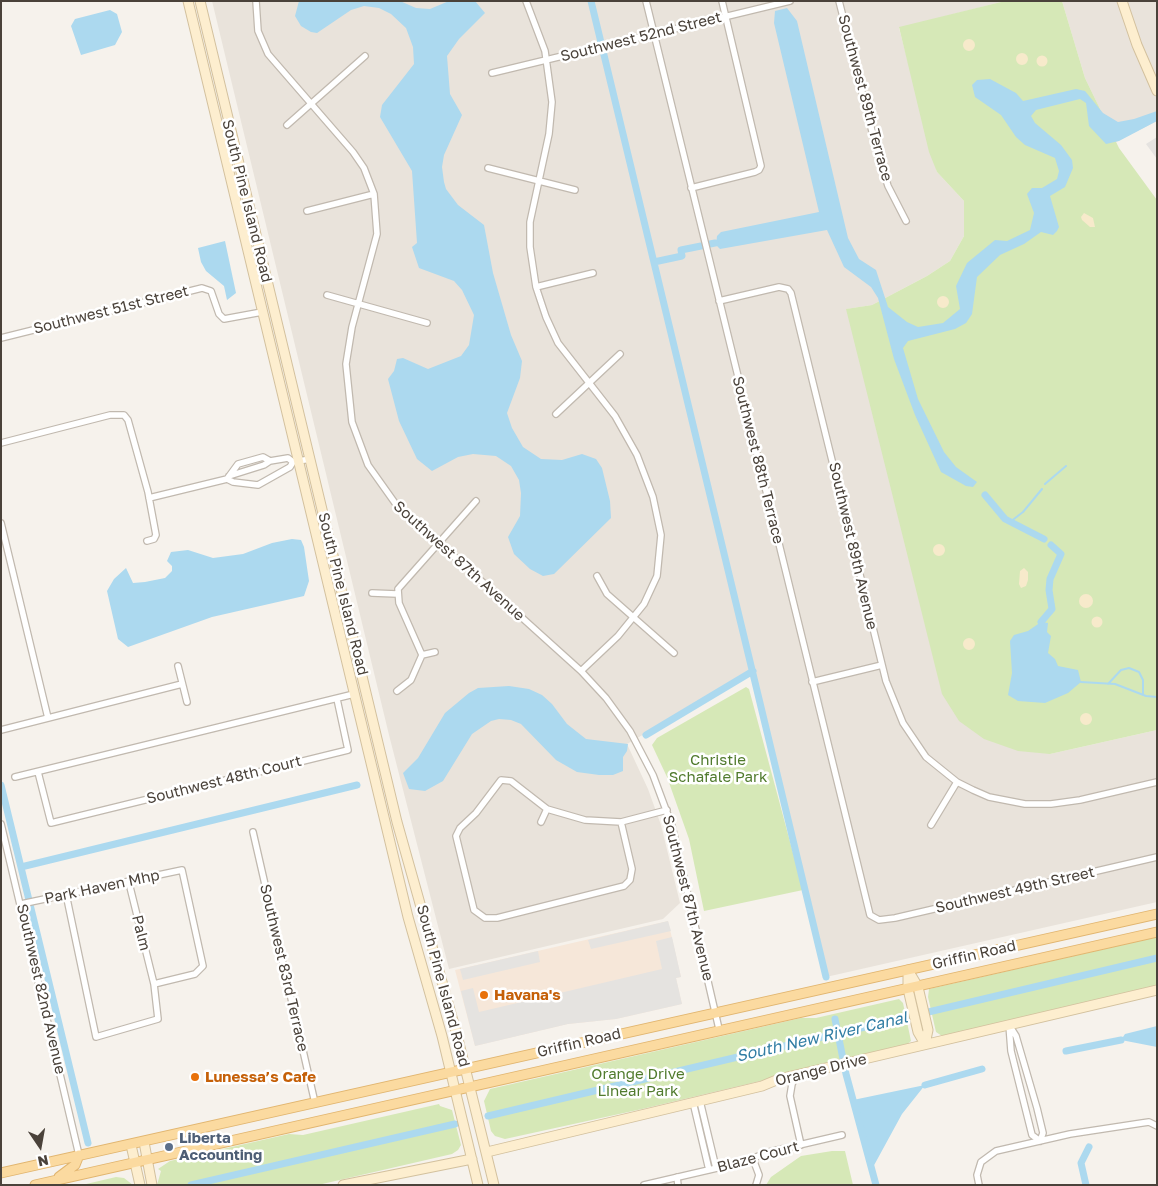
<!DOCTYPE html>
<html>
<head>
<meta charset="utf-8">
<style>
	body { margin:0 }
	#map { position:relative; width:1158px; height:1186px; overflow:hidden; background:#f6f2ec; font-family:"Golos Text",sans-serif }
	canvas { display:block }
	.frame { position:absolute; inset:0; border:2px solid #4a423a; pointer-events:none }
	.north { position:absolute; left:15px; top:1121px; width:50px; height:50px; -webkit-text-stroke:4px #fff; paint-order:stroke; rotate:168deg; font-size:14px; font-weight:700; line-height:20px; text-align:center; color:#4a423a }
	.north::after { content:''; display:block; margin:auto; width:18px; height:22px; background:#4a423a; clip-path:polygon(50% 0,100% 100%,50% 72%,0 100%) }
</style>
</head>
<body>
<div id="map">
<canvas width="1158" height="1186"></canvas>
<div class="frame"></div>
<div class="north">N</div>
</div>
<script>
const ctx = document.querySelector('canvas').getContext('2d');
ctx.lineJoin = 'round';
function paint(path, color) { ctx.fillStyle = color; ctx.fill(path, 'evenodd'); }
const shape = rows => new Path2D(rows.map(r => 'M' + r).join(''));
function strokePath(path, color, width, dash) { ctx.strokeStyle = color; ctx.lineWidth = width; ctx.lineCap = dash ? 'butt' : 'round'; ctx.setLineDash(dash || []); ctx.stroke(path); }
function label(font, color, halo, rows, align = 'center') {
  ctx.font = font + ' "Golos Text",sans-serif'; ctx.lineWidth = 5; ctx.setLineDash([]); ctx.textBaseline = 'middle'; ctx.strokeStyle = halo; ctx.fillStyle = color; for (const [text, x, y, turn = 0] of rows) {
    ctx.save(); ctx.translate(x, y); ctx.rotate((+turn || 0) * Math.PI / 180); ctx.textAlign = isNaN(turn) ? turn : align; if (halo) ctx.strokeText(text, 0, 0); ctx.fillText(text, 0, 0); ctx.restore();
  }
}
paint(shape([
	[212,1,1005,1,899,28,937,172,964,201,964,236,950,261,927,276,872,305,847,309,1050,754,1157,730,1157,902,826,977,753,671,627,744,648,789,661,825,680,903,663,919,449,969,389,735],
	[1062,1,1157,1,1157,121,1116,142,1085,78]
]), '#e9e3db');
paint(shape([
	[668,921,681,977,676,978,682,1004,616,1019,568,1024,475,1046,455,970]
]), '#f6e7d9');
paint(shape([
	[1005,1,1062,1,1085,78,1119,148,1157,200,1157,730,1050,754,1018,751,984,739,959,721,942,694,846,309,872,305,927,276,950,261,964,236,964,201,937,172,929,152,899,27],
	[746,687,749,689,803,890,704,911,689,839,667,777,652,745,657,738],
	[1157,937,1157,987,942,1036,936,1032,928,997,929,989],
	[899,999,903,1003,911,1041,904,1047,642,1109,505,1139,495,1136,491,1131,484,1101,490,1089,801,1018,816,1018],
	[439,1104,440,1106,452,1110,461,1145,458,1150,452,1154,318,1185,157,1185,161,1171,158,1169,170,1161,289,1134,303,1135],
	[832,1151,845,1151,853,1185,766,1185,771,1177,801,1156],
	[116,1177,124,1178,133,1185,82,1185]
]), '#d6e8b7');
paint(shape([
	'963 45a6 6 0 1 1 12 0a6 6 0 1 1-12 0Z',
	'1016 59a6 6 0 1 1 12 0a6 6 0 1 1-12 0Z',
	'1036.5 61a5.5 5.5 0 1 1 11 0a5.5 5.5 0 1 1-11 0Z',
	[1084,213,1093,218,1095,227,1090,227,1082,220,1081,217],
	'937 302a6 6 0 1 1 12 0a6 6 0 1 1-12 0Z',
	'933 550a6 6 0 1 1 12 0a6 6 0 1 1-12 0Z',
	[1024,568,1028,572,1028,580,1026,586,1021,588,1019,584,1020,571],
	'1079 601a7 7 0 1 1 14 0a7 7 0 1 1-14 0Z',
	'1091.5 622a5.5 5.5 0 1 1 11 0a5.5 5.5 0 1 1-11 0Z',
	'963 644a6 6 0 1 1 12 0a6 6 0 1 1-12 0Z',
	'1080 719a6 6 0 1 1 12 0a6 6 0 1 1-12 0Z'
]), '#f7eacb');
paint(shape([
	[1157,137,1157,159,1146,144],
	[668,921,671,931,591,949,588,940],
	[672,937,681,977,676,978,682,1004,616,1019,568,1024,475,1046,461,991,473,988,479,1012,662,969,656,941],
	[538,951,540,962,463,980,460,969]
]), '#e5e3e0');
paint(shape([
	[299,1,400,1,416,8,430,9,449,1,475,1,485,13,459,39,447,56,450,94,462,115,444,155,442,167,444,182,446,189,458,205,484,225,493,273,511,335,522,361,520,378,507,413,512,428,523,447,541,459,562,460,582,454,596,459,602,468,610,501,611,518,554,574,543,576,530,569,514,554,508,537,520,516,521,493,519,480,511,466,496,456,473,454,458,457,432,471,417,459,399,421,388,379,394,371,397,359,403,358,428,369,461,356,469,345,474,315,462,290,454,281,419,268,412,247,417,243,412,171,380,117,382,105,414,64,413,47,406,28,391,14,379,8,364,6,351,10,317,33,311,32,301,26,295,16],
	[787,8,797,21,848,238,859,259,876,270,888,307,907,322,918,327,943,323,960,309,956,286,967,263,995,240,1007,241,1030,230,1034,213,1027,194,1032,188,1042,188,1057,179,1059,171,1055,158,1025,145,1016,137,1001,115,975,97,972,85,977,80,990,79,1016,93,1023,101,1076,89,1085,91,1103,113,1118,122,1134,119,1157,111,1157,121,1119,141,1106,144,1089,126,1086,103,1080,99,1036,110,1031,116,1035,123,1061,145,1072,160,1073,168,1065,187,1050,196,1059,227,1057,231,1053,235,1041,232,1024,244,1000,255,977,277,972,314,966,323,955,329,908,341,903,348,918,399,944,452,956,467,977,482,973,487,966,486,941,472,915,415,894,359,878,298,871,287,844,267,827,230,720,249,716,245,717,236,721,232,819,212,774,23,775,11],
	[110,10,117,14,122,32,115,45,81,55,71,26,75,19],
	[225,241,236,293,227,300,224,286,206,271,201,262,198,248],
	[292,539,301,540,304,547,309,581,304,596,212,617,128,647,118,639,107,591,114,579,126,568,133,583,145,582,165,578,172,571,172,566,167,561,171,552,188,550,213,558,243,554,272,543],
	[1041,622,1048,623,1047,632,1051,636,1048,653,1055,659,1058,666,1078,670,1081,682,1068,693,1045,703,1018,701,1008,695,1012,673,1010,641,1014,635,1028,631],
	[509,686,529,689,542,695,552,704,567,724,586,739,628,744,627,751,623,757,623,771,613,775,599,775,577,772,556,760,521,724,511,720,499,719,491,721,472,734,443,781,425,791,409,789,403,773,418,758,445,713,469,693,478,688],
	[1157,1026,1157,1047,1121,1040,1125,1034],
	[925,1085,902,1114,872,1169,853,1100]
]), '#acd9ef');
strokePath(shape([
	[1045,484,1066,466],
	[1010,522,1023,512,1042,489],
	[1081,682,1115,684,1146,696,1157,697],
	[1108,684,1121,670,1129,668,1139,672,1143,680,1143,695]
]), '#acd9ef', 2);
strokePath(shape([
	[591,1,826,977],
	[710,244,715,243],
	[654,262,682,256,681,250,701,246],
	[985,495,1005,519,1044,539],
	[1041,622,1052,609,1049,590,1050,579,1061,554,1051,545],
	[646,735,753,671],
	[1,785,88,1143],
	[21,867,357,785],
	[835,1019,846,1074,876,1185],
	[1066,1051,1121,1040],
	[925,1085,982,1069],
	[488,1116,1157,958],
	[191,1185,455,1124],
	[1086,1185,1081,1163,1089,1147]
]), '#acd9ef', 7);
const street = shape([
	[256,1,258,31,268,54,353,152,364,168,374,194,377,234,352,327,346,364,352,422,368,465,395,503,581,671,606,698,630,731,653,775,672,826,719,1029],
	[526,1,545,51,552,102,549,134,530,222,530,247,536,287,546,317,558,343,615,416,637,455,653,497,661,535,657,576,644,604,618,636,581,671],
	[646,1,870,915,879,920,895,918,1157,857],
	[839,1,877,151,888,186,906,221],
	[492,73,790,1],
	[287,125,365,56],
	[488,168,575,190],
	[691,188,755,172,759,170,761,166,722,1],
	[307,211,374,194],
	[536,287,593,273],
	[327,295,427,323],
	[719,301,779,287,788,289,791,293,886,681,903,723,926,757,957,782,973,790,989,797,1025,804,1051,804,1080,800,1157,782],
	[1,338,202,288,211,291,219,314,224,319,262,312],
	[556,414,620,354],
	[1,443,110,415,124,415,128,420,148,492,156,535,154,539,147,541],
	[229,476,264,465,270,461],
	[227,479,238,464,263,457,270,461,288,458,293,462],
	[149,498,227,479,233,482,258,485,290,467,293,462,310,459],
	[1,523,48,718],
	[597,576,607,594,674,653],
	[372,593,397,594],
	[422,655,435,652],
	[178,666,187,702],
	[812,682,882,665],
	[397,691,411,680,422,655,399,603,398,589,476,501],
	[1,730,182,684],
	[38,772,51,823,348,750,337,699],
	[15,777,354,694],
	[541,822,547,809],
	[621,822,632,869,630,880,624,886,497,918,485,918,474,910,456,836,460,828,476,813,501,780,511,781,547,809,585,820,621,822,667,810],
	[1,824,79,1155],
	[931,825,957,782],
	[253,832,315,1103],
	[66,894,96,1037,158,1019,154,984,129,883],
	[21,904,182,870,203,966,195,974,154,984],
	[1009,1025,1016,1036,1037,1108,1043,1133,1040,1141,1032,1135,1011,1051,1009,1025],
	[797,1075,792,1084,790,1096,801,1145],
	[700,1101,716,1168],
	[693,1102,709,1170],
	[753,1159,759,1175,756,1185],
	[677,1177,678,1185],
	[644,1185,743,1162,769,1152,842,1135],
	[979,1185,977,1175,981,1162,996,1151,1070,1134,1142,1123,1149,1122,1157,1126]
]);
const secondary = shape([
	[188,1,408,917,442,1036,478,1185],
	[200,1,397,822,457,1035,494,1185],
	[1122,1,1137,45,1157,91],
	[908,970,918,987,928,1030,925,1044],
	[908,971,908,989,918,1032,925,1044],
	[144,1142,152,1185],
	[131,1145,140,1185],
	[487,1152,762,1086,779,1079,1157,990],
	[343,1185,472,1159]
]);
const primary = shape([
	[1,1173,1157,914],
	[59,1177,75,1165,79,1155],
	[35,1185,1157,932]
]);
strokePath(street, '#c1b9af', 8);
strokePath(secondary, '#d3c19e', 11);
strokePath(primary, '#e1b56f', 11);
strokePath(street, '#fff', 5.5);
strokePath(secondary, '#fdeecf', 9);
strokePath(primary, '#fbdaa0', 9);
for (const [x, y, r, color] of [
	[484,995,5,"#e8710a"],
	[195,1077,5,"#e8710a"],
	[169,1147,5,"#5c6f8a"]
]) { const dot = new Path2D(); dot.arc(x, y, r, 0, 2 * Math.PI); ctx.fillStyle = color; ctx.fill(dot); strokePath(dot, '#fff', 2); }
label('15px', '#4a423a', '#fff', [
	["Southwest 52nd Street",641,37,-14],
	["Southwest 89th Terrace",865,98,75],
	["South Pine Island Road",247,201,76],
	["Southwest 51st Street",111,310,-14],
	["Southwest 88th Terrace",758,460,76],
	["Southwest 89th Avenue",853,546,77],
	["Southwest 87th Avenue",459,561,42],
	["South Pine Island Road",343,594,76],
	["Southwest 48th Court",224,780,-14],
	["Park Haven Mhp",102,887,-12],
	["Southwest 49th Street",1015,890,-13],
	["Southwest 87th Avenue",688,898,76],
	["Palm",141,933,76],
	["Griffin Road",974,955,-13],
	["Southwest 83rd Terrace",284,968,77],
	["South Pine Island Road",443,986,75],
	["Southwest 82nd Avenue",41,989,77],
	["Griffin Road",579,1043,-13],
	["Orange Drive",821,1070,-14],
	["Blaze Court",758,1157,-15]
]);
label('15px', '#517b2e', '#fff', [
	["Christie",718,760],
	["Schafale Park",718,777],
	["Orange Drive",638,1074],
	["Linear Park",638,1091]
]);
label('bold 15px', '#c56008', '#fff', [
	["Havana's",494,995],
	["Lunessa’s Cafe",205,1077]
], 'left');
label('bold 15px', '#4e5e75', '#fff', [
	["Liberta",179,1138],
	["Accounting",179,1155]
], 'left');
label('italic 16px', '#317da4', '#fff', [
	["South New River Canal",822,1037,-13]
]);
</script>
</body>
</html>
